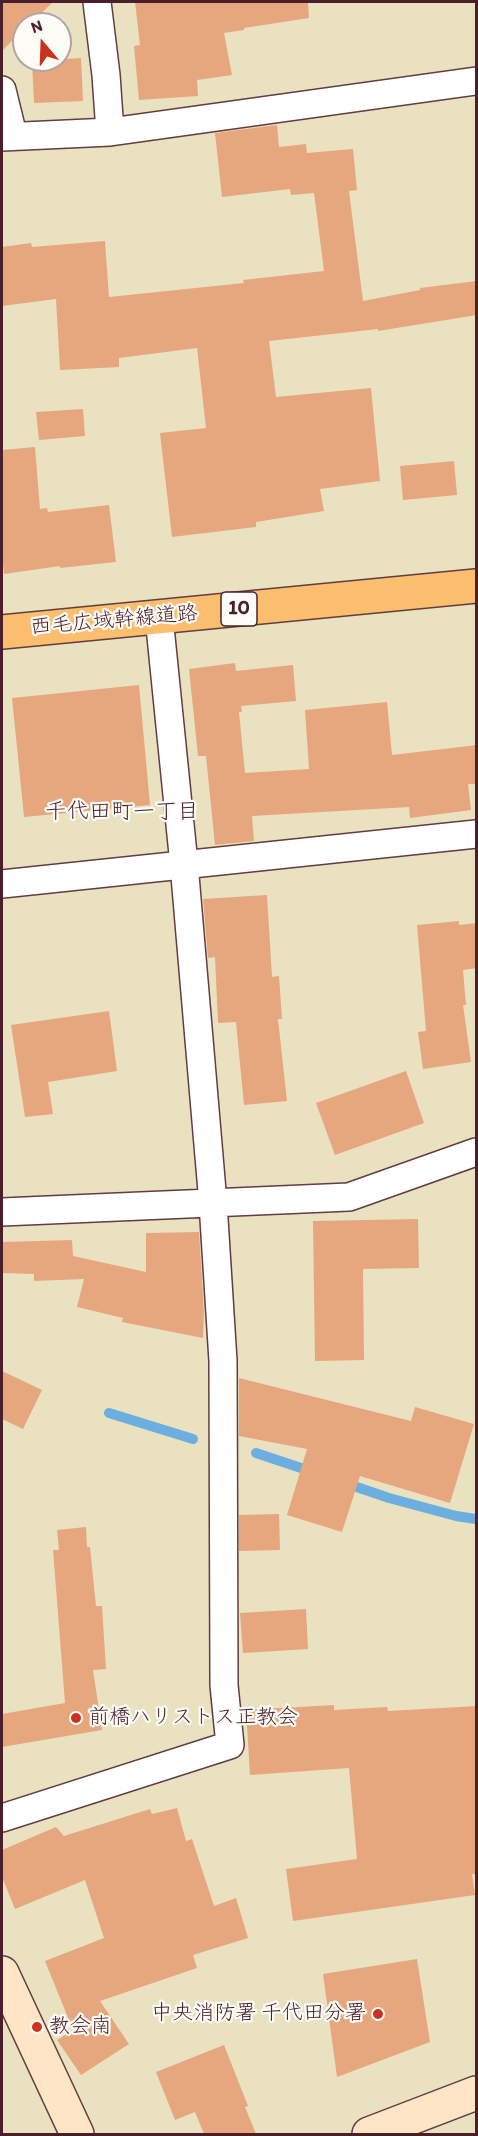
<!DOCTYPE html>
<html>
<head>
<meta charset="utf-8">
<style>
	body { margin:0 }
	#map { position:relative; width:478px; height:2136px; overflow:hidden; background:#eae1c0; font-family:Itim,sans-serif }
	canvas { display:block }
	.frame { position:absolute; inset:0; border:3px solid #4a1f2b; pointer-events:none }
	.north { position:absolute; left:12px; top:12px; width:60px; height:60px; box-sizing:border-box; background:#fdfcf7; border:2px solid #b5a4a5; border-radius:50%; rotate:341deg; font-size:16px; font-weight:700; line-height:24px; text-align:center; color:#4a1f2b }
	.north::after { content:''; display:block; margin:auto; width:21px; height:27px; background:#c8321e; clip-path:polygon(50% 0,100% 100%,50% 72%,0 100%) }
</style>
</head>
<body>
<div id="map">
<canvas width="478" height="2136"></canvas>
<div class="frame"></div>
<div class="north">N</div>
</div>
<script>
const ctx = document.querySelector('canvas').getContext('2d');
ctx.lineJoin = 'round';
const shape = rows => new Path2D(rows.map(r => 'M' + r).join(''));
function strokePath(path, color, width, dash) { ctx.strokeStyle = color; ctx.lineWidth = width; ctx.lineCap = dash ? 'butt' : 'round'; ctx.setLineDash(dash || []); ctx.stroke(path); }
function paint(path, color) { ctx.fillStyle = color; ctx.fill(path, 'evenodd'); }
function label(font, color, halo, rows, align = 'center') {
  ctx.font = font + ' Itim,"Klee One",sans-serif'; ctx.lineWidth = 4.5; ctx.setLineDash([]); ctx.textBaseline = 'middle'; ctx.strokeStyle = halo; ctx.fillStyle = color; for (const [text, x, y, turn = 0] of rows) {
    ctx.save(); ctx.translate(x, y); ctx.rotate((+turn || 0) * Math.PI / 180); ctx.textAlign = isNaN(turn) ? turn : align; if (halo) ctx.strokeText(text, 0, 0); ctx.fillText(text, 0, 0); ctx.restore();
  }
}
strokePath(shape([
	[109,1413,193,1439],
	[256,1453,313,1472],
	[345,1483,389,1498,456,1516,476,1519]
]), '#6caee0', 10);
paint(shape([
	[2,2,53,2,30,24,24,24,24,29,2,51],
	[135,2,308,2,309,18,244,28,244,30,224,33,232,75,197,80,198,96,139,100,134,46,140,45],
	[81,58,83,101,34,103,32,61],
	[277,125,279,147,306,144,307,153,353,149,357,190,349,191,363,301,420,290,420,288,477,281,477,315,378,331,378,329,269,341,276,397,371,388,380,481,320,489,324,511,256,522,256,527,172,537,160,433,206,428,197,348,119,358,119,367,60,370,56,299,2,306,2,247,31,243,32,247,105,241,109,297,244,283,243,280,324,271,314,193,291,195,290,189,222,197,215,133],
	[83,409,85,436,39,440,36,412],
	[35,447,40,509,47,508,48,512,109,505,116,562,60,568,60,566,4,574,2,553,2,450],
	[454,461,457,495,403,500,400,466],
	[235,663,236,671,293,665,296,701,241,706,242,712,239,712,245,773,309,769,305,710,387,702,392,755,477,745,477,784,468,784,471,810,410,818,409,807,252,816,254,841,215,845,206,756,198,756,189,669],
	[139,685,150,805,24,817,12,698],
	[267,895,272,977,279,976,282,1019,278,1019,287,1101,244,1105,236,1022,218,1023,215,957,208,958,203,899],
	[459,921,459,925,477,923,477,968,463,970,466,1005,463,1005,471,1062,423,1069,418,1032,426,1031,417,925],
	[109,1011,117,1071,48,1082,53,1114,25,1117,11,1025],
	[406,1071,424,1123,335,1155,316,1103],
	[418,1219,419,1268,363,1269,364,1360,315,1361,313,1221],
	[199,1232,204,1312,203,1338,122,1322,123,1318,77,1307,84,1279,34,1281,34,1274,2,1273,2,1242,72,1240,73,1256,146,1272,146,1233],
	[2,1371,42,1390,23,1429,2,1419],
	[239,1378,411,1421,415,1407,474,1424,450,1503,360,1476,342,1532,287,1515,307,1449,239,1436],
	[279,1514,280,1550,239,1551,239,1515],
	[86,1527,87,1547,90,1547,96,1606,102,1606,106,1669,93,1670,102,1730,2,1747,2,1714,65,1703,53,1550,59,1550,57,1530],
	[306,1609,308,1649,243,1653,240,1613],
	[334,1705,334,1710,387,1707,388,1711,477,1706,477,1874,472,1874,475,1895,293,1921,286,1869,357,1859,349,1768,250,1775,246,1710],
	[177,1808,186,1841,192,1839,214,1906,236,1898,248,1938,193,1955,197,1968,100,2001,129,2044,81,2075,57,2040,73,2030,45,1961,104,1938,85,1880,15,1909,2,1877,2,1850,56,1827,64,1836,150,1809,152,1814],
	[417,1959,430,2042,337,2077,323,1974],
	[224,2045,248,2106,245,2107,256,2134,204,2134,195,2112,175,2120,156,2072]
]), '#e6a77e');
const street = shape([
	[97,2,106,75,110,132],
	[2,90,13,135],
	[2,137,110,132,476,81],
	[2,884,476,834],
	[2,1212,349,1197,476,1152],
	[2,1818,230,1745,224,1685,223,1361,213,1203,184,864,159,617]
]);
const secondary = shape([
	[2,1973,77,2134],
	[369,2134,476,2093]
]);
const primary = shape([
	[2,632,476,586]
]);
strokePath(street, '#623c41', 30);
strokePath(secondary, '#623c41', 36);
strokePath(primary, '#623c41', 36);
strokePath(street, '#fff', 27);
strokePath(secondary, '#fde5c5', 33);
strokePath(primary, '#fbbd6e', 33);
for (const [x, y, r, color] of [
	[76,1718,6,"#c8321e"],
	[378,2014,6,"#c8321e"],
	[37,2027,6,"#c8321e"]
]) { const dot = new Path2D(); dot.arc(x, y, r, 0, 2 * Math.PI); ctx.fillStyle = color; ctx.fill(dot); strokePath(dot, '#fdfcf7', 2); }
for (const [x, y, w] of [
	[239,609,36]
]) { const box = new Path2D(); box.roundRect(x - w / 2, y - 17, w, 34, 4.5); ctx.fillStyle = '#fdfcf7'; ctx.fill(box); strokePath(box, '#4a1f2b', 1.5); }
label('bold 20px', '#4a1f2b', null, [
	["10",239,609]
]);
label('21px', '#4a1f2b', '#fdfcf7', [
	["西毛広域幹線道路",114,621,-5]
]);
label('21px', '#4a1f2b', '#fdfcf7', [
	["前橋ハリストス正教会",88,1718],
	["中央消防署 千代田分署",366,2014,"right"],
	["教会南",49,2027]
], 'left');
label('22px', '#4a1f2b', '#fdfcf7', [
	["千代田町一丁目",122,812]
]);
</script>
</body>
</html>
